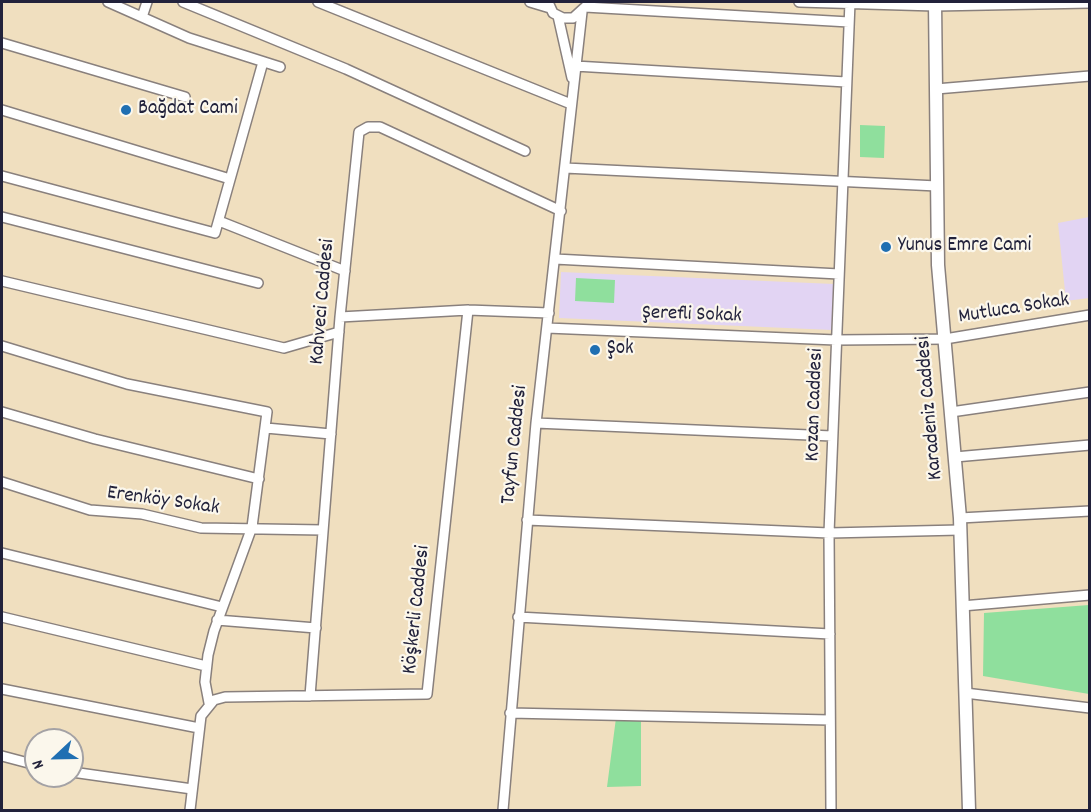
<!DOCTYPE html>
<html>
<head>
<meta charset="utf-8">
<style>
	body { margin:0 }
	#map { position:relative; width:1091px; height:812px; overflow:hidden; background:#f0dfbf; font-family:Dekko,sans-serif }
	canvas { display:block }
	.frame { position:absolute; inset:0; border:3px solid #22223b; pointer-events:none }
	.north { position:absolute; left:24px; top:728px; width:60px; height:60px; box-sizing:border-box; background:#fbf7ec; border:2px solid #a4a2a5; border-radius:50%; rotate:248deg; font-size:16px; font-weight:700; line-height:24px; text-align:center; color:#22223b }
	.north::after { content:''; display:block; margin:auto; width:21px; height:27px; background:#1f6fb2; clip-path:polygon(50% 0,100% 100%,50% 72%,0 100%) }
</style>
</head>
<body>
<div id="map">
<canvas width="1091" height="812"></canvas>
<div class="frame"></div>
<div class="north">N</div>
</div>
<script>
const ctx = document.querySelector('canvas').getContext('2d');
ctx.lineJoin = 'round';
function paint(path, color) { ctx.fillStyle = color; ctx.fill(path, 'evenodd'); }
const shape = rows => new Path2D(rows.map(r => 'M' + r).join(''));
function strokePath(path, color, width, dash) { ctx.strokeStyle = color; ctx.lineWidth = width; ctx.lineCap = dash ? 'butt' : 'round'; ctx.setLineDash(dash || []); ctx.stroke(path); }
function label(font, color, halo, rows, align = 'center') {
  ctx.font = font + ' Dekko,sans-serif'; ctx.lineWidth = 4.5; ctx.setLineDash([]); ctx.textBaseline = 'middle'; ctx.strokeStyle = halo; ctx.fillStyle = color; for (const [text, x, y, turn = 0] of rows) {
    ctx.save(); ctx.translate(x, y); ctx.rotate((+turn || 0) * Math.PI / 180); ctx.textAlign = isNaN(turn) ? turn : align; if (halo) ctx.strokeText(text, 0, 0); ctx.fillText(text, 0, 0); ctx.restore();
  }
}
paint(shape([
	[1089,217,1089,298,1066,301,1058,223],
	[561,272,834,284,832,330,559,318]
]), '#e2d4f3');
paint(shape([
	[860,125,885,126,884,158,860,157],
	[576,278,615,280,614,303,575,301],
	[1089,605,1089,694,983,676,984,613],
	[616,718,641,719,641,786,607,787]
]), '#8fdf9d');
const street = shape([
	[108,2,189,38,280,67],
	[183,2,346,69,525,151],
	[318,2,571,104],
	[530,2,550,8],
	[548,2,553,13,563,18,573,18,584,8],
	[799,2,935,6,1090,3],
	[585,7,849,22],
	[558,16,572,78],
	[142,17,147,2],
	[2,43,185,97],
	[575,66,846,82],
	[936,89,1090,76],
	[2,110,230,179],
	[565,168,937,186],
	[2,176,215,233,263,62],
	[2,217,258,283],
	[219,221,345,271],
	[555,259,839,274],
	[2,281,284,348,339,332],
	[340,317,468,310,549,313],
	[547,328,836,340,945,339,1090,315],
	[2,346,127,384,267,412,252,527,214,631,208,655,205,682,209,703],
	[2,412,95,439,259,479],
	[951,412,1090,392],
	[536,423,832,436],
	[266,428,331,434],
	[955,457,1090,445],
	[2,482,90,510,142,514,201,528,323,530],
	[960,518,1090,511],
	[527,520,829,533,960,530],
	[2,553,222,607],
	[962,606,1090,595],
	[2,617,206,666],
	[518,617,830,634],
	[217,620,316,628],
	[2,689,199,728],
	[965,693,1090,708],
	[310,696,340,317,359,132,368,127,380,127,561,211],
	[510,713,830,720],
	[2,756,36,765],
	[72,772,192,789],
	[190,810,201,716,214,700,225,697,427,694,468,310],
	[503,810,536,423,582,12],
	[831,810,829,533,850,2]
]);
const secondary = shape([
	[935,2,938,265,960,518,969,810]
]);
strokePath(street, '#89807d', 12);
strokePath(secondary, '#89807d', 15);
strokePath(street, '#fff', 9);
strokePath(secondary, '#fff', 12);
for (const [x, y, r, color] of [
	[126,110,6,"#1f6fb2"],
	[886,247,6,"#1f6fb2"],
	[595,350,6,"#1f6fb2"]
]) { const dot = new Path2D(); dot.arc(x, y, r, 0, 2 * Math.PI); ctx.fillStyle = color; ctx.fill(dot); strokePath(dot, '#fbf7ec', 2); }
label('21px', '#22223b', '#fbf7ec', [
	["Bağdat Cami",138,110],
	["Yunus Emre Cami",898,247],
	["Şok",607,350]
], 'left');
label('21px', '#22223b', '#fbf7ec', [
	["Kahveci Caddesi",324,302,-85],
	["Mutluca Sokak",1014,310,-9],
	["Şerefli Sokak",692,316,2],
	["Kozan Caddesi",816,405,-88],
	["Karadeniz Caddesi",931,408,-95],
	["Tayfun Caddesi",516,445,-84],
	["Erenköy Sokak",163,502,8],
	["Köşkerli Caddesi",418,610,-84]
]);
</script>
</body>
</html>
